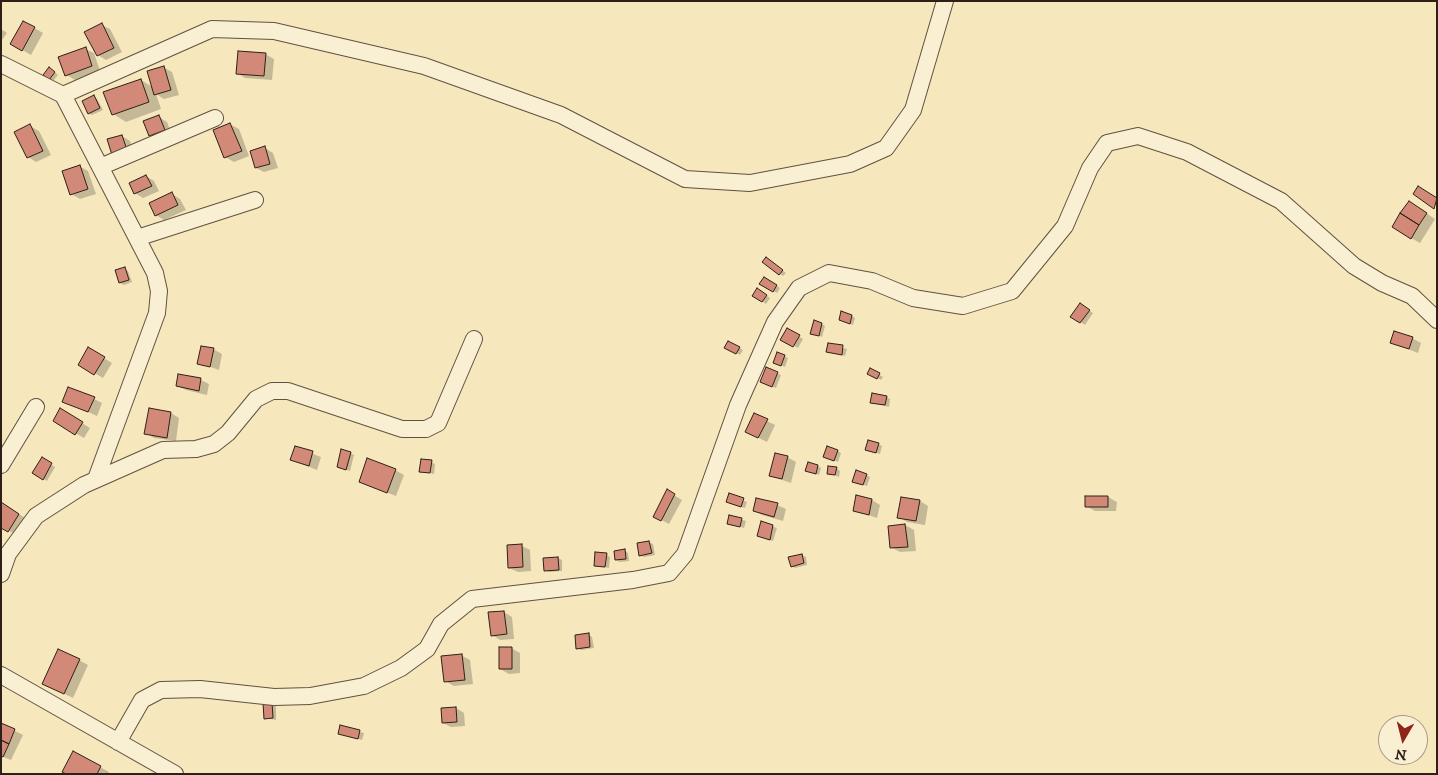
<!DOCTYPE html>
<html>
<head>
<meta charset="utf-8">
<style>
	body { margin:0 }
	#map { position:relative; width:1438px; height:775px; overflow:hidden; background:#f6e7bc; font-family:"IM FELL DW Pica",serif }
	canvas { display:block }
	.frame { position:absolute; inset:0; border:2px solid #2e2017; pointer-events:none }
	.north { position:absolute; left:1378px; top:715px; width:50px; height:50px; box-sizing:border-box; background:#f9efd3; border:1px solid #a89c88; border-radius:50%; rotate:188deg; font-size:14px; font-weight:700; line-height:20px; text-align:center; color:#2e2017 }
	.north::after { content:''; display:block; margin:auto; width:18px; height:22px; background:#8f2418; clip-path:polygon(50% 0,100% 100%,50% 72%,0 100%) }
</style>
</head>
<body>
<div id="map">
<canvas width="1438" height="775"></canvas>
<div class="frame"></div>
<div class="north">N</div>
</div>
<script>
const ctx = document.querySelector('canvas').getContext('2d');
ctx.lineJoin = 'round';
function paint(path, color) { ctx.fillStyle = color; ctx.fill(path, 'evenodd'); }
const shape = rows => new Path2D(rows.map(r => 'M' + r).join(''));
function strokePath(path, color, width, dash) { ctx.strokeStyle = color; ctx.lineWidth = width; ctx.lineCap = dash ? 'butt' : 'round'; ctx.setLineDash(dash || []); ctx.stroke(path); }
paint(shape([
	[24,22,43,33,31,55,12,44],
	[102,25,110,29,122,52,106,60,98,55],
	[1,29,7,33,1,41],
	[85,49,94,53,100,71,75,80,67,75],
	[265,54,274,59,272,80,245,78,237,73],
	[163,67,172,72,179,95,164,99,156,94,161,109,126,122,113,114,141,80,154,88],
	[53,71,58,75,53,81,50,79],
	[94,97,97,99,103,110,92,115,88,113],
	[159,117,167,122,172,135,158,140,150,135],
	[230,124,239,129,249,156,234,162,225,157],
	[30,126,39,131,51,155,36,162,28,157],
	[122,136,130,141,134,154,121,159],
	[265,148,273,153,278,168,264,172,256,168],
	[79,166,88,171,96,194,80,199,71,194],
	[146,176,154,181,159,191,143,198,135,193],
	[172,194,180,199,186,210,164,220,156,215],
	[1417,207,1435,219,1420,243,1411,238],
	[770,261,786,273,783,276,780,274],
	[125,269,128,271,132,282,124,285,120,283],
	[764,278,780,288,777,293,761,284],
	[758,290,770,298,766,304,754,296],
	[1080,305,1093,313,1085,325,1072,316],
	[852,316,855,318,853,325,840,320],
	[822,324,825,326,822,337,811,333],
	[788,330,803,339,798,348,782,339],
	[1412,338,1421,343,1418,353,1392,343],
	[728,342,743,350,740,355,726,347],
	[829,344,847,349,845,356,828,351],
	[89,349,112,363,103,378,79,364],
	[213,349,222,354,219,370,199,363],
	[778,353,788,358,785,367,778,364],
	[767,369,781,375,776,388,765,384],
	[870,369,883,377,881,380,868,373],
	[201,380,209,384,207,395,186,390,177,386],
	[886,397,890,399,889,407,872,403],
	[94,399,102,403,97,416,64,401],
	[61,410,90,428,84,438,54,421],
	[150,410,171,413,179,418,176,441,154,438,146,433],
	[767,421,775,425,767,442,755,436],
	[878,444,882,446,880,454,867,450],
	[295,447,321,457,317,470,292,460],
	[838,451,841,453,838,462,829,458],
	[350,453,354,455,350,471,338,467],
	[787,457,796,462,791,483,771,476],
	[42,459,55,467,47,481,34,473],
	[431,462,435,464,434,474,421,471],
	[818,466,821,468,819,475,811,472],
	[836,468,840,471,839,477,828,473],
	[395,470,404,475,396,496,360,482],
	[866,475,870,477,867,486,858,483],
	[667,491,682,500,669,524,654,516],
	[730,495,747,502,745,508,731,504],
	[857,497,872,500,880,505,877,518,854,510],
	[1086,497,1108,497,1117,502,1116,511,1095,511,1086,506],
	[902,498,920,501,928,506,925,525,907,522,899,517],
	[1,503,27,519,16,535,1,526],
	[777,505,786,509,783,521,762,515,754,511],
	[730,516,746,521,744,528,728,523],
	[762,523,777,528,773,541,763,538],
	[905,525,914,530,916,551,900,552,891,547,889,527],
	[649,542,653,544,655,555,644,557,640,555],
	[522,546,530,550,531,571,518,572,509,568],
	[624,550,628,553,629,561,620,562,616,560],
	[606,555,610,557,609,568,595,565],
	[802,555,806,557,807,565,795,568,792,566],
	[558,558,562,560,562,571,549,572,545,570],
	[504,612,512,617,514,639,500,640,492,635],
	[588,634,592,637,594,648,581,650,578,648],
	[511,648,520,653,520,673,509,674,500,669],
	[461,655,470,660,473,684,454,686,445,681],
	[79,660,88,665,73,698,52,688],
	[272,704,276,706,276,720,265,718],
	[456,708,464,713,465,726,451,727,443,723],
	[1,724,23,735,11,760,1,756],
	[341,727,364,733,362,740,339,733],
	[74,753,109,772,108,774,68,774]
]), '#0003');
const building = shape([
	[23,21,35,27,22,51,10,44,23,21],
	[102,23,114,48,97,56,84,32,102,23],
	[86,47,92,66,65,76,58,57,86,47],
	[238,51,266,53,264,76,236,74,238,51],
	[164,66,171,90,154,95,147,71,164,66],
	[49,67,55,72,49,80,43,75,49,67],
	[141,79,149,102,112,115,103,92,141,79],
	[94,95,100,108,88,114,82,101,94,95],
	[159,115,165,130,149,136,143,121,159,115],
	[230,123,242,151,224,158,213,130,230,123],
	[30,124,43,151,27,158,14,132,30,124],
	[122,135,127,150,112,155,107,139,122,135],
	[265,146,270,164,255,168,250,151,265,146],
	[80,165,88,189,70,195,62,171,80,165],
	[146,175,152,186,134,194,129,183,146,175],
	[1418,186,1437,198,1434,209,1413,194,1418,186],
	[172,192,178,205,155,216,149,203,172,192],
	[1409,201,1427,213,1419,225,1400,213,1409,201],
	[1400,213,1419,225,1411,239,1392,227,1400,213],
	[766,257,783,270,779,275,762,262,766,257],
	[125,267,129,280,119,283,115,270,125,267],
	[764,277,777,285,773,292,759,284,764,277],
	[757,288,767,295,762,302,752,296,757,288],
	[1080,303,1090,310,1080,323,1070,317,1080,303],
	[841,311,852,315,850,324,839,320,841,311],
	[814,320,822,323,819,336,810,334,814,320],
	[787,328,800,335,793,347,780,340,787,328],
	[1394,331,1413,337,1409,349,1390,343,1394,331],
	[728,341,740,347,736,354,724,348,728,341],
	[828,343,843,345,842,355,826,352,828,343],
	[201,346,214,348,210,367,197,364,201,346],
	[88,347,105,357,94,375,78,365,88,347],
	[777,352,785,355,781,366,773,363,777,352],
	[766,367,778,372,772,387,760,382,766,367],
	[870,368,880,373,877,379,867,374,870,368],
	[178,374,201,378,199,391,176,386,178,374],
	[68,387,95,397,88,412,62,402,68,387],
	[872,393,887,396,885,405,870,403,872,393],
	[60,408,83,422,75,435,53,421,60,408],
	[149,408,171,412,167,438,144,434,149,408],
	[754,413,768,419,758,438,745,432,754,413],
	[868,440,879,443,876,453,865,450,868,440],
	[295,446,313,451,309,466,290,460,295,446],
	[827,446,838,450,834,461,823,457,827,446],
	[341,449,351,452,346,470,337,467,341,449],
	[775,453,788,456,782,479,769,476,775,453],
	[42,457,52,463,43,480,32,473,42,457],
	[367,458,396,469,387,493,359,482,367,458],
	[421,459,432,460,430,473,419,472,421,459],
	[808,462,818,465,816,474,805,471,808,462],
	[828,466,837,467,835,475,827,474,828,466],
	[856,470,867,474,863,485,852,482,856,470],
	[667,489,675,494,661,521,653,517,667,489],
	[729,493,744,498,741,507,726,502,729,493],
	[856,495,872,499,869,515,853,511,856,495],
	[1085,496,1108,496,1108,507,1085,507,1085,496],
	[901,497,920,500,916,521,897,518,901,497],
	[756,498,778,503,774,517,753,511,756,498],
	[1,502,19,514,8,532,1,528,1,502],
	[729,515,742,518,740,527,727,524,729,515],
	[761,521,773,525,770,540,757,536,761,521],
	[905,524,908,547,890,548,888,526,905,524],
	[649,541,652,553,639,556,637,543,649,541],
	[522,544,523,567,508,568,507,545,522,544],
	[625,549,626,559,615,560,614,551,625,549],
	[595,552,607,553,605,567,594,566,595,552],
	[802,554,804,563,791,567,788,557,802,554],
	[558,557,559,570,544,571,543,558,558,557],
	[504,611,507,634,491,636,488,612,504,611],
	[589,633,590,647,576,649,575,635,589,633],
	[499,647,512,647,512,669,499,669,499,647],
	[58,649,80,659,64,694,42,684,58,649],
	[462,654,465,680,444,682,441,656,462,654],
	[272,702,273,718,264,719,263,703,272,702],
	[456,707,457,722,442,723,441,708,456,707],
	[1,723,15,729,9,744,1,740,1,723],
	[340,725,360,730,358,739,338,734,340,725],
	[1,740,9,744,3,757,1,756,1,740],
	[73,751,101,766,97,774,66,774,62,772,73,751]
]);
paint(building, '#d38977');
strokePath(building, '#2e2017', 1);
const minor = shape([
	[1,64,63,95,155,273,159,291,157,313,96,479],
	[63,95,212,29,274,31,424,66,561,115,685,179,750,183,850,164,886,148,913,110,945,1],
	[100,167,215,118],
	[137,238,255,200],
	[1,465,36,407],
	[1,574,8,554,36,516,84,485,163,450,196,449,214,444,228,433,256,399,272,391,288,391,402,429,426,429,438,423,474,339],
	[1,675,175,774],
	[118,742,142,700,161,690,200,689,274,697,310,696,364,686,401,668,427,649,441,624,472,599,633,580,669,573,685,554,738,405,775,322,799,288,829,273,872,281,913,298,963,306,1012,291,1065,226,1090,168,1107,143,1138,136,1187,152,1281,201,1354,266,1382,283,1412,296,1437,320]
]);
strokePath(minor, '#605240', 18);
strokePath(minor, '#f9efd3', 16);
</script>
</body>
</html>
